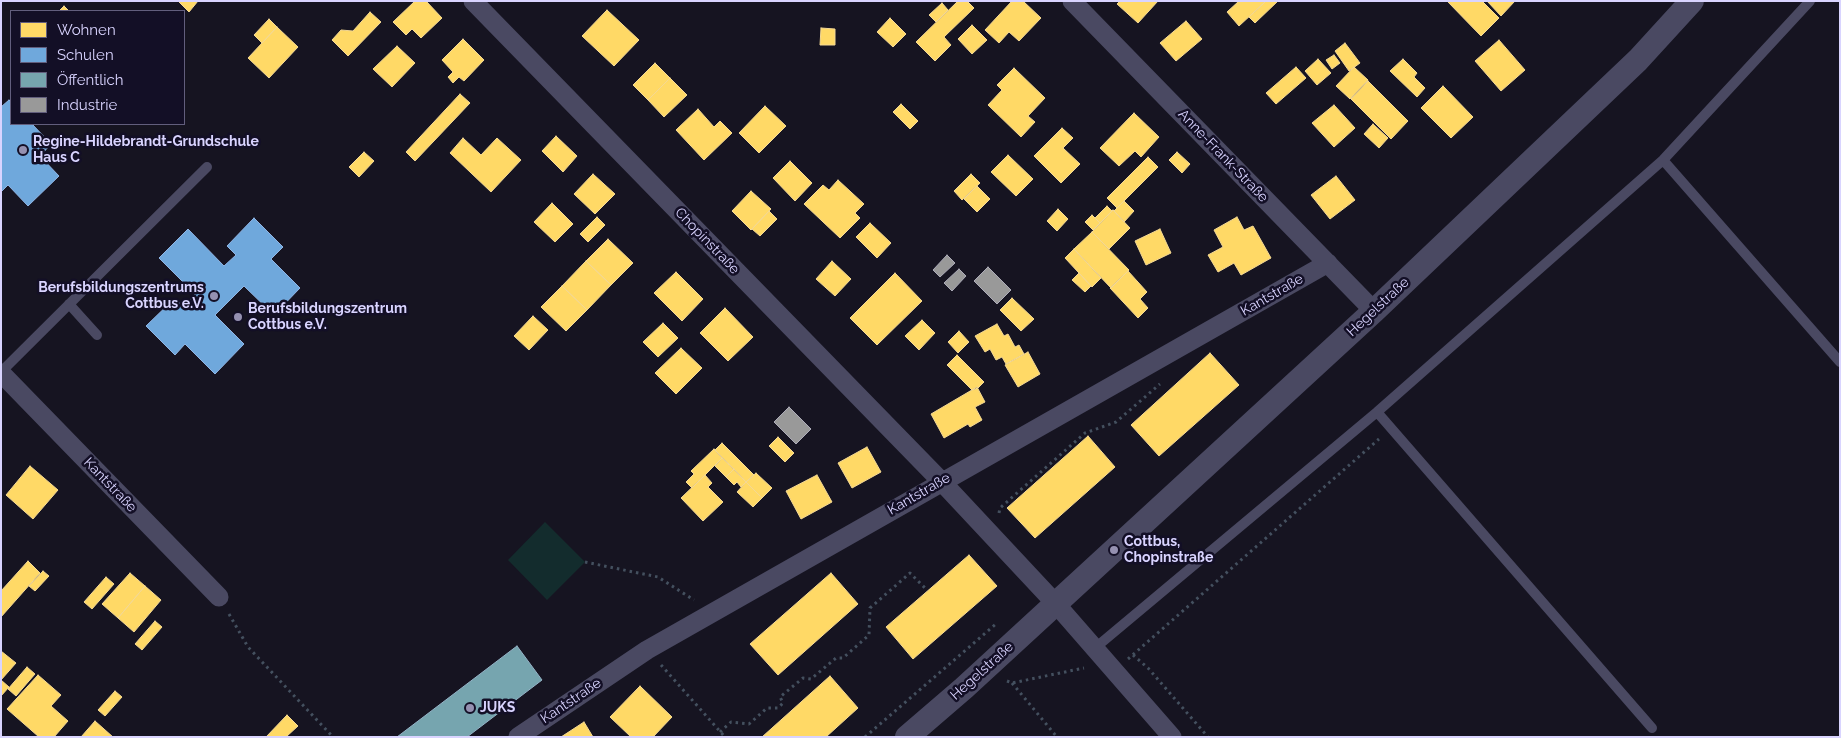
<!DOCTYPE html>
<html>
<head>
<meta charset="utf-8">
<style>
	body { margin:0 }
	#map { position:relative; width:1841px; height:738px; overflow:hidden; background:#161421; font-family:Raleway,sans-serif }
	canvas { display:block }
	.frame { position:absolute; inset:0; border:2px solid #d9d4ff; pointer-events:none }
	.legend { position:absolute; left:10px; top:10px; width:175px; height:115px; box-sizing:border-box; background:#130f26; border:1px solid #625e7d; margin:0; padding:6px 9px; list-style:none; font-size:15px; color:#d9d4ff }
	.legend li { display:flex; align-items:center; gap:10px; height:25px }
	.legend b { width:25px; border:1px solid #625e7d }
</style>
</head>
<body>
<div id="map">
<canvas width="1841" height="738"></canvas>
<div class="frame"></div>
<ul class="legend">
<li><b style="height:14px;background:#ffd966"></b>Wohnen</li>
<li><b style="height:14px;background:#6fa8dc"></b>Schulen</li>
<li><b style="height:14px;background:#76a5af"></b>Öffentlich</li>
<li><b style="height:14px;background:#999"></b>Industrie</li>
</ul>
</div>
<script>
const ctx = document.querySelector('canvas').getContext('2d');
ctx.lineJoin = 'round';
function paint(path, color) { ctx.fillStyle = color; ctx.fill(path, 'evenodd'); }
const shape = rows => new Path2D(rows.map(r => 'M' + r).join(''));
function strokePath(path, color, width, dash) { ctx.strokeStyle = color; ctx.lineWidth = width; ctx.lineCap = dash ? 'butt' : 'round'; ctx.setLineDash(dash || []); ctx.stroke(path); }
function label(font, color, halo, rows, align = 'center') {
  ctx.font = font + ' Raleway,sans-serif'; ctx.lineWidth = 5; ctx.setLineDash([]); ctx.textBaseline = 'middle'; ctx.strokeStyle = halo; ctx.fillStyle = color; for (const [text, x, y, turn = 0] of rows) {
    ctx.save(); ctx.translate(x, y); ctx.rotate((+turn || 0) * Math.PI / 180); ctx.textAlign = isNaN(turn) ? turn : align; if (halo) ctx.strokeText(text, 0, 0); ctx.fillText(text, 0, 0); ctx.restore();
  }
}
paint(shape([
	[545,522,585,562,547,600,508,560]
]), '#132c2d');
const homes = shape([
	[178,1,198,1,189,12,178,1],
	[415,1,426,1,442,18,421,38,412,29,406,35,393,22,415,1],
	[958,1,967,1,974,8,944,37,951,45,935,61,916,42,958,1],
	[1012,1,1023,1,1041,18,1019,41,1009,32,999,43,985,30,1012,1],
	[1120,1,1158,1,1138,23,1117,4,1120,1],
	[1239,1,1266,1,1239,26,1227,12,1239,1],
	[1266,1,1278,1,1255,23,1249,17,1266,1],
	[1447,1,1482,1,1499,18,1481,36,1447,1],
	[1487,1,1515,1,1501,16,1487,1],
	[942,3,948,10,936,22,929,15,942,3],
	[64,6,69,11,59,11,64,6],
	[607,10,639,40,614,66,582,36,607,10],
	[370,12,381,22,348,56,332,40,341,30,353,31,370,12],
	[890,18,906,34,893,47,877,32,890,18],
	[269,19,277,27,262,43,254,35,269,19],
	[1186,21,1202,39,1176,61,1160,43,1186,21],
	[972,25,987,40,972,54,958,39,972,25],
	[277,27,298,47,269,78,248,58,277,27],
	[821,28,835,29,835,45,820,45,821,28],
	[463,39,484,60,464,81,459,77,453,83,448,77,453,72,442,60,463,39],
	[1499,40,1525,70,1501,91,1475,61,1499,40],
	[1345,43,1360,63,1349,71,1335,51,1345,43],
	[397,46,415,63,392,87,373,69,397,46],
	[1334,55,1340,63,1332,69,1326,60,1334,55],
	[1318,59,1331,73,1317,85,1305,71,1318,59],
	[1403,59,1417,73,1414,77,1425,88,1417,97,1390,71,1403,59],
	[655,63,670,78,648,100,633,85,655,63],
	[1296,67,1306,78,1276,104,1266,93,1296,67],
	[1354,67,1368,80,1350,99,1336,86,1354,67],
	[1014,68,1045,98,1028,116,1035,122,1021,137,988,105,1002,90,997,85,1014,68],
	[670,78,687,95,664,117,648,100,670,78],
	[1368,81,1408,121,1391,139,1351,99,1368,81],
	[1443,86,1473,117,1451,138,1421,108,1443,86],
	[460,94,470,103,415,161,406,152,460,94],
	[901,104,918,121,910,129,893,112,901,104],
	[1334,105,1355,128,1334,147,1312,123,1334,105],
	[765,106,786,126,759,153,739,133,765,106],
	[698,109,714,127,720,121,732,133,704,160,676,130,698,109],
	[1134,113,1159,137,1141,157,1135,151,1119,166,1100,148,1134,113],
	[1373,124,1388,138,1379,148,1364,134,1373,124],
	[1062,128,1073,138,1063,148,1080,164,1061,183,1034,156,1062,128],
	[556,136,577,156,563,172,542,151,556,136],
	[463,138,481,155,497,138,521,160,491,192,450,153,463,138],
	[364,152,374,161,359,177,349,167,364,152],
	[1177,152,1190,164,1182,173,1169,160,1177,152],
	[1008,155,1033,179,1016,196,991,172,1008,155],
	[1148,157,1158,167,1117,208,1107,198,1148,157],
	[790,161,812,183,795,201,773,178,790,161],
	[593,174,615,194,595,214,574,194,593,174],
	[971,174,980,183,962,200,954,191,971,174],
	[1336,176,1355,200,1330,219,1311,195,1336,176],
	[838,180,864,204,855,213,860,218,840,238,804,204,823,185,829,190,838,180],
	[977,186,990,199,977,212,964,199,977,186],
	[751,191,771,209,751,230,732,211,751,191],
	[1124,201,1134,211,1124,222,1114,211,1124,201],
	[552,203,573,224,555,242,534,222,552,203],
	[1107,206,1112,211,1100,223,1095,218,1107,206],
	[1058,209,1068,219,1057,231,1047,221,1058,209],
	[1113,210,1130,228,1109,249,1092,232,1113,210],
	[769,211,777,219,760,236,752,229,769,211],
	[1092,215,1100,223,1093,230,1085,222,1092,215],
	[597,217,605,225,588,242,580,234,597,217],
	[1237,217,1244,230,1253,226,1271,258,1241,275,1234,263,1218,272,1208,255,1223,247,1214,230,1237,217],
	[870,223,891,243,877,258,856,237,870,223],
	[1160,229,1171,253,1146,265,1135,241,1160,229],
	[1092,232,1129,270,1111,288,1074,249,1092,232],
	[608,239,633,263,611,285,586,261,608,239],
	[1074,249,1101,278,1092,287,1065,258,1074,249],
	[586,261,611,285,587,310,562,286,586,261],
	[832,261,851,279,835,296,816,279,832,261],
	[1128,271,1147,292,1140,299,1148,308,1138,318,1110,288,1128,271],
	[676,272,703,299,682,321,654,293,676,272],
	[895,273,922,301,877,345,850,318,895,273],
	[1079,273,1091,286,1085,292,1072,280,1079,273],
	[562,286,587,310,566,331,541,307,562,286],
	[1012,298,1034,319,1021,331,1000,310,1012,298],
	[725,308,753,337,728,361,700,333,725,308],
	[533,316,548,330,529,350,514,336,533,316],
	[922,320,935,333,919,350,905,336,922,320],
	[663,323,678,338,658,357,643,342,663,323],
	[997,324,1004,336,1008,334,1015,347,1019,345,1024,354,1006,364,1002,357,996,360,990,349,985,352,975,336,997,324],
	[959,331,969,342,958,353,948,342,959,331],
	[681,348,702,368,676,394,655,373,681,348],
	[1028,352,1040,374,1018,387,1005,365,1028,352],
	[1210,353,1239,385,1159,456,1131,425,1210,353],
	[957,355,984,382,978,388,972,390,947,365,957,355],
	[977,387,985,402,975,407,982,420,970,427,968,424,944,438,931,414,977,387],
	[1088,436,1115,467,1035,538,1007,508,1088,436],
	[778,437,794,453,785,462,769,446,778,437],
	[722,443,754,475,746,482,715,450,722,443],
	[867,447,881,472,852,488,838,463,867,447],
	[714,449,722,458,692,488,686,482,694,474,691,471,714,449],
	[722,458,734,469,726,477,715,466,722,458],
	[30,466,58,490,33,519,6,495,30,466],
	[734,469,746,482,741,487,737,482,734,485,726,477,734,469],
	[756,473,772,488,762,498,746,482,756,473],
	[705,475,712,483,708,487,723,502,703,521,681,498,705,475],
	[817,475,832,502,801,519,786,491,817,475],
	[746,482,762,498,753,507,737,492,746,482],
	[969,555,997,586,913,659,886,627,969,555],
	[28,561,40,573,1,617,1,591,28,561],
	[43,571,49,576,35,591,29,586,43,571],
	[130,573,145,586,118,618,102,604,130,573],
	[831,573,858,604,778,675,750,644,831,573],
	[106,577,114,584,92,609,84,602,106,577],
	[145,586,161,600,134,632,118,618,145,586],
	[155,621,162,627,142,650,135,644,155,621],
	[1,651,16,663,1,680,1,651],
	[27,667,35,674,16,696,8,689,27,667],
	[38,675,61,695,51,706,68,721,54,737,39,737,7,709,38,675],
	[830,676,858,708,826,737,762,737,830,676],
	[1,680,9,687,1,696,1,680],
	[640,686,672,717,653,737,631,737,610,717,640,686],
	[115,691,122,697,105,716,98,710,115,691],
	[287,715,298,726,286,737,266,737,287,715],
	[95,721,113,737,81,737,95,721],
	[584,722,593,737,561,737,584,722]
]);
paint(homes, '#ffd966');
strokePath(homes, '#f4d894', 1);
const schools = shape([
	[9,100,11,102,11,124,32,124,51,144,40,156,59,176,28,206,8,185,1,192,1,107,9,100],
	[254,218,283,247,271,259,300,288,274,315,244,286,215,315,244,344,215,374,185,344,175,355,146,326,175,298,184,307,195,294,159,258,188,229,224,266,236,255,227,246,254,218]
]);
paint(schools, '#6fa8dc');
strokePath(schools, '#8fb5e6', 1);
const public = shape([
	[517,646,542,680,467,737,397,737,517,646]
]);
paint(public, '#76a5af');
strokePath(public, '#94b3c7', 1);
const industry = shape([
	[947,255,955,263,940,277,933,270,947,255],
	[988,267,1011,290,997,304,974,281,988,267],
	[959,269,966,276,952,291,944,283,959,269],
	[789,407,811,429,796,444,774,422,789,407]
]);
paint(industry, '#999');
strokePath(industry, '#acabb8', 1);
strokePath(shape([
	[999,513,1000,508,1085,433,1116,422,1160,384],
	[585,562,658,577,694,600],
	[229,614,248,647,333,737],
	[1133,655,1148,668,1208,737],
	[1128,659,1379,439],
	[661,665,725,737],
	[1007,681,1012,683,1084,668],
	[1012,683,1057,737],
	[720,732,731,722,749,724,767,708,778,708,783,703,780,697,803,678,811,679,836,658,843,658,869,635,870,608,910,573,926,589],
	[865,737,997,623]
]), '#44505f', 3, [2.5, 4]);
strokePath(shape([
	[1663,160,1840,362],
	[69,304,97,335],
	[1,372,207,167],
	[1377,412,1652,728],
	[1095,648,1377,412,1663,160,1810,1]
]), '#4a4962', 10);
strokePath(shape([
	[473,1,941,481,1056,604,1172,737],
	[1072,1,1374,311],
	[1,373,219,597],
	[518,737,647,650,1328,263]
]), '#4a4962', 19);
strokePath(shape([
	[907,737,964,688,1374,311,1638,60,1692,1]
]), '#4a4962', 24);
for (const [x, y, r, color] of [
	[23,150,5,"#9591b1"],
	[214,296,5,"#9591b1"],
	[238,317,5,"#9591b1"],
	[1114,550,5,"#9591b1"],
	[470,708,5,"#9591b1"]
]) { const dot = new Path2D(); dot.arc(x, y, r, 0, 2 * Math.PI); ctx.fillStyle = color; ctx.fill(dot); strokePath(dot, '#130f26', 2); }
label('bold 14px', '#d9d4ff', '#130f26', [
	["Regine-Hildebrandt-Grundschule",33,142],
	["Haus C",33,158],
	["Berufsbildungszentrums",204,288,"right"],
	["Cottbus e.V.",204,304,"right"],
	["Berufsbildungszentrum",248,309],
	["Cottbus e.V.",248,325],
	["Cottbus,",1124,542],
	["Chopinstraße",1124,558],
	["JUKS",480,708]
], 'left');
label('14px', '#d9d4ff', '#130f26', [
	["Anne-Frank-Straße",1223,156,46],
	["Chopinstraße",707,241,46],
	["Kantstraße",1272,295,-30],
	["Hegelstraße",1378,307,-43],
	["Kantstraße",110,485,46],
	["Kantstraße",919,494,-30],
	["Hegelstraße",982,671,-42],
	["Kantstraße",571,701,-34]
]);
</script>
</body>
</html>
